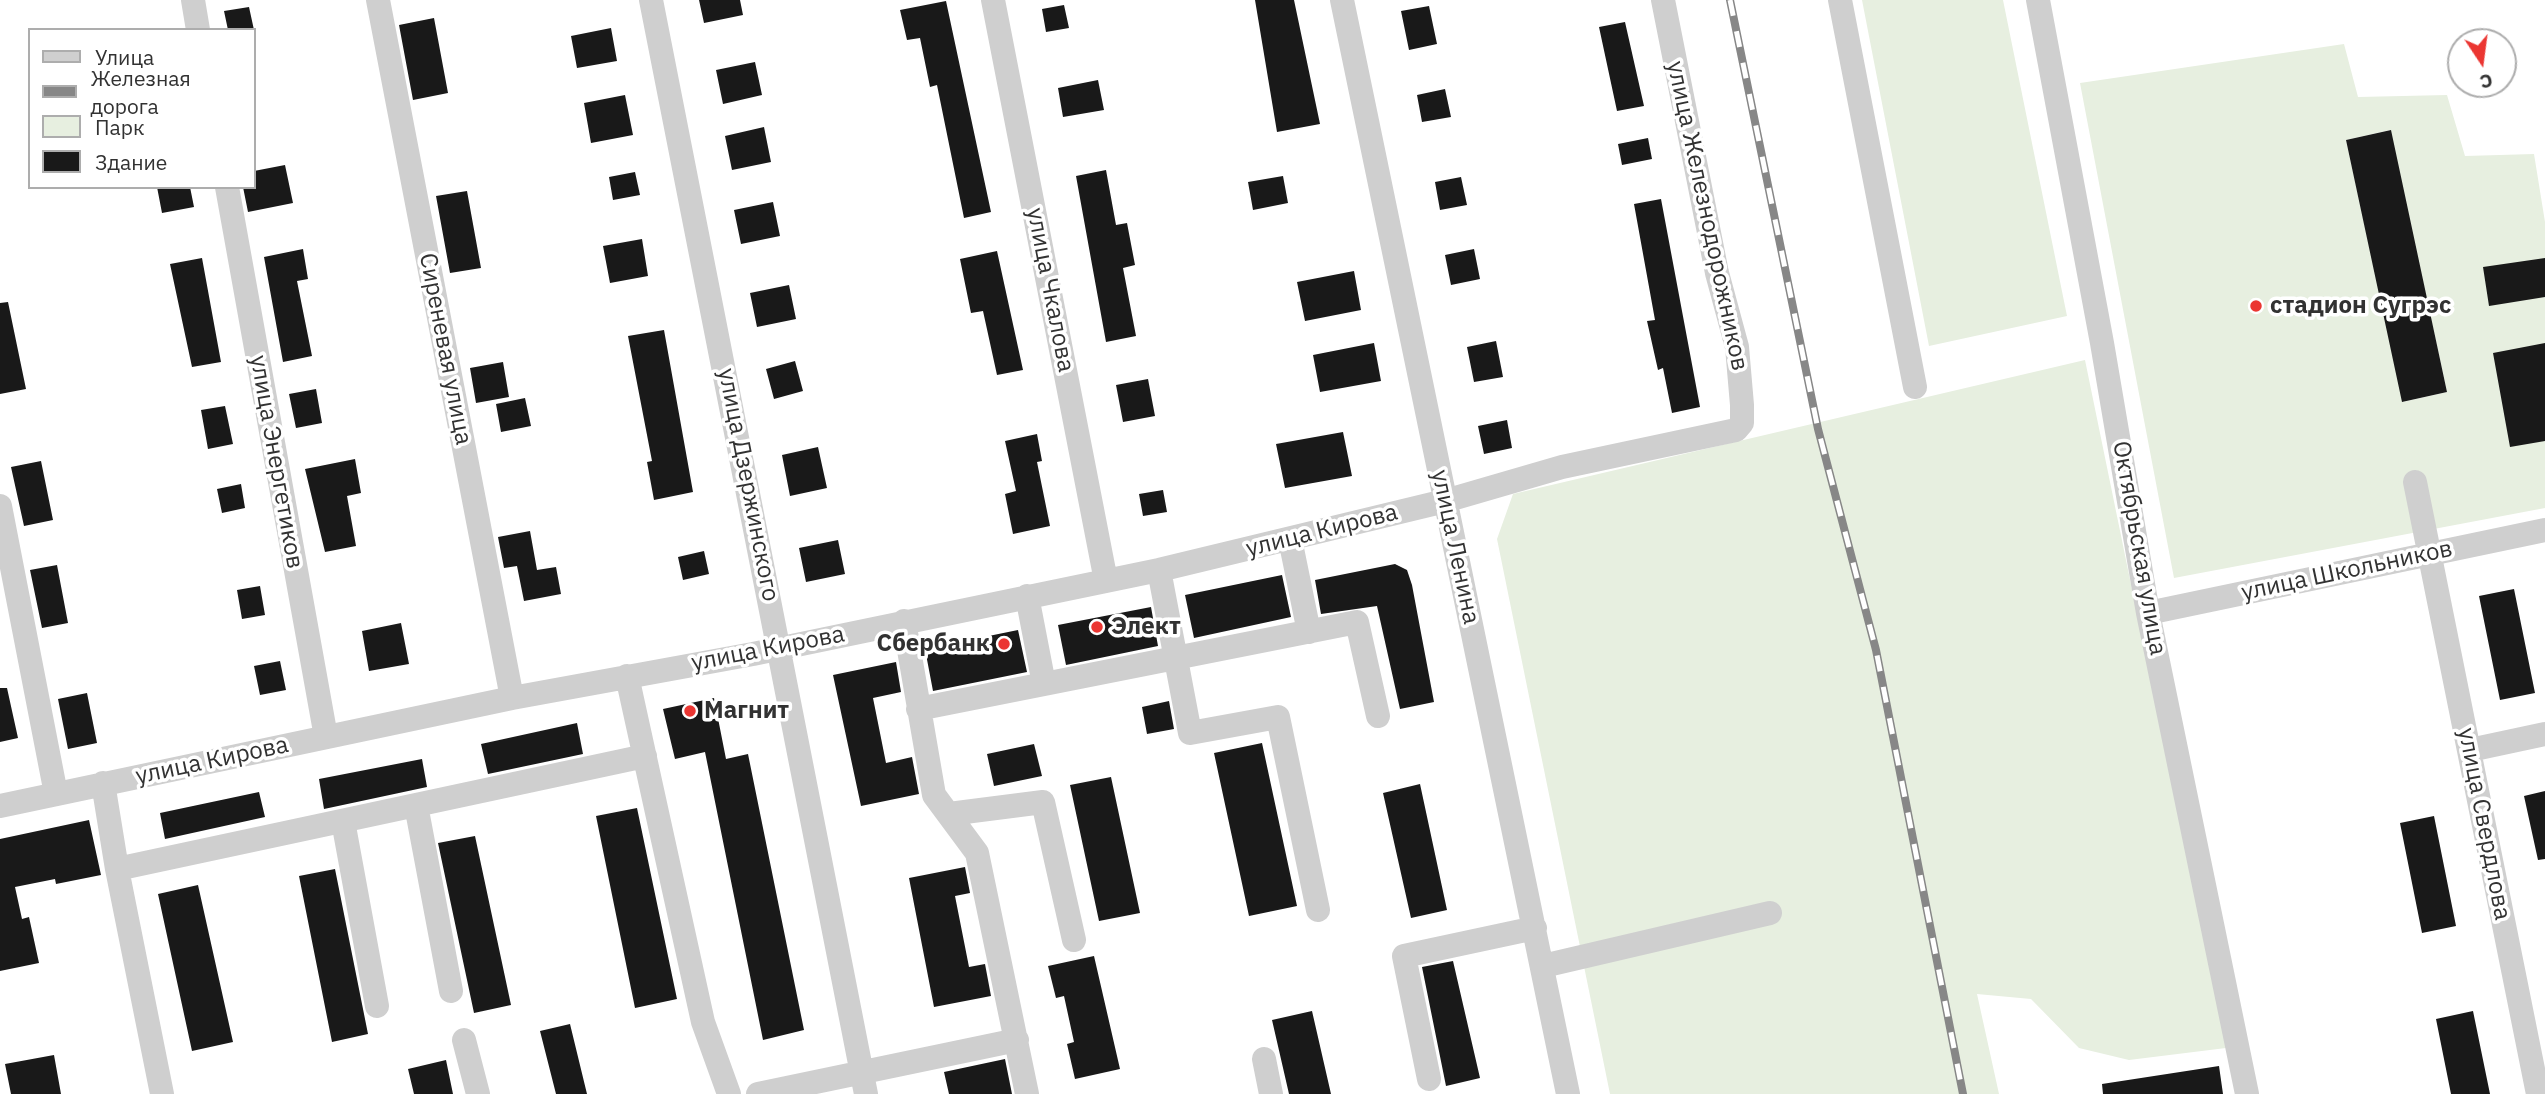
<!DOCTYPE html>
<html>
<head>
<meta charset="utf-8">
<style>
	body { margin:0 }
	#map { position:relative; width:2545px; height:1094px; overflow:hidden; background:#fff; font-family:"IBM Plex Sans",sans-serif }
	canvas { display:block }
	.legend { position:absolute; left:28px; top:28px; width:228px; height:161px; box-sizing:border-box; background:#fff; border:2px solid #adadad; margin:0; padding:9px 12px; list-style:none; font-size:21px; color:#323232 }
	.legend li { display:flex; align-items:center; gap:14px; height:35px }
	.legend b { width:35px; border:2px solid #adadad }
	.north { position:absolute; left:2447px; top:28px; width:70px; height:70px; box-sizing:border-box; background:#fff; border:2px solid #adadad; border-radius:50%; rotate:167deg; font-size:19px; font-weight:700; line-height:28px; text-align:center; color:#323232 }
	.north::after { content:''; display:block; margin:auto; width:24px; height:32px; background:#eb3632; clip-path:polygon(50% 0,100% 100%,50% 72%,0 100%) }
</style>
</head>
<body>
<div id="map">
<canvas width="2545" height="1094"></canvas>
<ul class="legend">
<li><b style="height:9px;background:#cfcfcf"></b>Улица</li>
<li><b style="height:9px;background:#878787"></b>Железная дорога</li>
<li><b style="height:19px;background:#e7efe0"></b>Парк</li>
<li><b style="height:19px;background:#191919"></b>Здание</li>
</ul>
<div class="north">С</div>
</div>
<script>
const ctx = document.querySelector('canvas').getContext('2d');
ctx.lineJoin = 'round';
function paint(path, color) { ctx.fillStyle = color; ctx.fill(path, 'evenodd'); }
const shape = rows => new Path2D(rows.map(r => 'M' + r).join(''));
function strokePath(path, color, width, dash) { ctx.strokeStyle = color; ctx.lineWidth = width; ctx.lineCap = dash ? 'butt' : 'round'; ctx.setLineDash(dash || []); ctx.stroke(path); }
function label(font, color, halo, rows, align = 'center') {
  ctx.font = font + ' "IBM Plex Sans",sans-serif'; ctx.lineWidth = 7; ctx.setLineDash([]); ctx.textBaseline = 'middle'; ctx.strokeStyle = halo; ctx.fillStyle = color; for (const [text, x, y, turn = 0] of rows) {
    ctx.save(); ctx.translate(x, y); ctx.rotate((+turn || 0) * Math.PI / 180); ctx.textAlign = isNaN(turn) ? turn : align; if (halo) ctx.strokeText(text, 0, 0); ctx.fillText(text, 0, 0); ctx.restore();
  }
}
paint(shape([
	[1862,0,2003,0,2067,316,1929,346],
	[2344,44,2358,97,2447,95,2465,156,2534,154,2545,222,2545,508,2174,578,2080,83],
	[2390,130,2447,392,2403,402,2346,140],
	[2085,360,2226,1048,2129,1060,2079,1048,2031,999,1977,994,1999,1094,1610,1094,1497,539,1513,494]
]), '#e7efe0');
paint(shape([
	[699,0,740,0,743,15,704,23],
	[1255,0,1294,0,1320,124,1277,132],
	[946,1,991,212,964,218,937,85,930,87,920,38,907,40,900,10],
	[1064,5,1069,28,1046,32,1042,9],
	[1429,6,1437,44,1409,50,1401,11],
	[249,7,254,30,228,30,224,11],
	[434,18,448,93,413,100,399,25],
	[1625,22,1644,106,1617,111,1599,27],
	[611,28,617,61,577,68,571,36],
	[755,62,762,95,723,104,716,70],
	[1098,80,1104,110,1063,117,1058,88],
	[1445,89,1451,117,1422,122,1417,95],
	[625,95,633,135,591,143,584,103],
	[764,127,771,162,732,170,725,136],
	[2391,130,2447,392,2402,402,2346,140],
	[1648,138,1652,159,1622,165,1618,144],
	[285,165,293,203,248,212,243,187,254,187,254,171],
	[1106,170,1116,225,1127,223,1135,265,1123,268,1136,336,1106,342,1076,176],
	[635,172,640,195,613,200,609,177],
	[1283,176,1288,203,1253,210,1248,182],
	[1461,177,1467,205,1440,210,1435,182],
	[157,187,190,187,194,207,162,213],
	[467,191,481,268,450,273,436,196],
	[1661,199,1700,407,1672,413,1663,368,1658,370,1647,321,1655,320,1634,204],
	[773,202,780,236,741,244,734,210],
	[642,239,648,276,610,283,603,246],
	[303,249,308,279,297,281,312,356,283,362,264,257],
	[1474,249,1480,279,1451,285,1445,255],
	[997,251,1023,370,997,375,983,311,971,313,960,259],
	[202,258,221,362,192,367,170,264],
	[2545,258,2545,297,2489,306,2483,267],
	[1354,271,1361,310,1305,321,1297,282],
	[789,285,796,319,757,327,750,293],
	[8,302,26,389,0,394,0,303],
	[664,330,693,492,654,500,647,462,652,461,628,336],
	[1496,341,1503,377,1474,382,1467,347],
	[1374,343,1381,381,1320,392,1313,355],
	[2545,343,2545,441,2510,447,2493,353],
	[795,361,803,391,774,399,766,369],
	[503,362,509,397,476,403,470,368],
	[1148,379,1155,416,1123,422,1116,385],
	[316,389,322,423,296,428,289,394],
	[525,398,531,426,501,432,496,404],
	[225,406,233,444,208,449,201,410],
	[1507,420,1512,448,1484,454,1478,426],
	[1343,432,1352,476,1285,488,1276,444],
	[1037,434,1042,461,1037,462,1050,526,1013,534,1005,494,1016,491,1005,441],
	[818,447,827,488,790,496,782,455],
	[355,459,361,493,347,496,356,546,325,552,305,469],
	[41,461,53,520,24,526,11,467],
	[241,484,245,508,222,513,217,489],
	[1163,490,1167,512,1143,516,1139,494],
	[530,531,537,570,556,567,561,594,524,601,517,566,504,568,498,537],
	[838,540,845,574,806,582,799,548],
	[704,551,709,574,683,580,678,557],
	[1395,564,1407,570,1412,585,1434,702,1400,709,1377,606,1321,614,1315,580],
	[57,565,68,623,42,628,30,570],
	[1282,575,1291,617,1194,638,1185,595],
	[260,586,265,615,242,619,237,590],
	[2514,589,2535,693,2500,700,2479,596],
	[1151,607,1158,646,1066,665,1058,625],
	[401,623,409,664,369,671,362,631],
	[1018,630,1027,672,933,691,925,649],
	[280,661,286,690,260,695,254,666],
	[896,662,901,692,873,698,886,763,912,757,919,794,861,806,833,675],
	[0,688,7,688,18,738,0,742],
	[87,693,97,743,68,749,58,699],
	[714,698,726,759,748,754,804,1030,763,1040,705,752,675,759,663,709],
	[1169,701,1174,729,1147,734,1142,707],
	[577,723,583,754,488,774,481,744],
	[1262,743,1297,906,1249,916,1214,753],
	[1034,744,1042,776,994,786,987,754],
	[422,759,427,787,324,809,319,779],
	[1111,777,1140,913,1099,921,1070,785],
	[1420,784,1447,910,1411,918,1383,793],
	[2545,791,2545,859,2538,860,2524,796],
	[259,792,265,817,165,839,160,813],
	[637,808,677,999,635,1008,596,816],
	[2434,816,2456,926,2422,933,2400,823],
	[89,820,101,875,56,884,55,879,15,887,22,919,29,917,39,963,0,971,0,839],
	[475,836,511,1005,474,1013,438,843],
	[965,867,970,893,955,896,969,967,985,964,991,996,934,1007,909,878],
	[335,869,368,1034,332,1042,299,876],
	[198,885,233,1042,192,1051,158,894],
	[1094,956,1120,1069,1075,1079,1067,1044,1074,1042,1064,996,1056,998,1048,966],
	[1453,961,1480,1078,1446,1086,1422,967],
	[1312,1011,1331,1094,1289,1094,1272,1020],
	[2473,1011,2490,1094,2451,1094,2436,1019],
	[570,1024,587,1094,556,1094,540,1031],
	[54,1055,61,1094,11,1094,5,1064],
	[1005,1059,1012,1094,949,1094,944,1072],
	[446,1060,453,1094,414,1094,408,1069],
	[2219,1066,2223,1094,2103,1094,2102,1084]
]), '#191919');
strokePath(shape([
	[193,0,198,30],
	[378,0,512,698],
	[651,0,866,1094],
	[993,0,1106,581],
	[1342,0,1568,1094],
	[1840,0,1915,387],
	[2038,0,2102,343,2148,613,2247,1094],
	[227,187,326,737],
	[2415,482,2538,1094],
	[0,506,56,794],
	[1290,539,1309,632],
	[1159,570,1190,733,1278,717,1318,910],
	[1027,596,1044,684],
	[2148,613,2545,530],
	[904,621,934,795,977,853,1027,1094],
	[627,676,703,1022,729,1094],
	[918,709,1357,622,1378,716],
	[2470,750,2545,734],
	[103,783,117,869,162,1094],
	[416,805,451,991],
	[0,806,512,698,753,654,1159,570,1445,501,1562,467,1736,430,1742,423,1742,405,1737,347,1717,273,1663,0],
	[949,814,1043,802,1074,940],
	[343,821,377,1006],
	[117,869,645,756],
	[1543,966,1770,913],
	[464,1040,478,1094],
	[1264,1059,1271,1094],
	[1429,1079,1404,956,1535,928],
	[758,1094,1017,1040]
]), '#cfcfcf', 24);
const rail = shape([
	[1730,0,1818,429,1876,650,1963,1094]
]);
strokePath(rail, '#878787', 8);
strokePath(rail, '#fff', 5, [16]);
for (const [x, y, r, color] of [
	[2256,306,7,"#eb3632"],
	[1097,627,7,"#eb3632"],
	[1004,644,7,"#eb3632"],
	[690,711,7,"#eb3632"]
]) { const dot = new Path2D(); dot.arc(x, y, r, 0, 2 * Math.PI); ctx.fillStyle = color; ctx.fill(dot); strokePath(dot, '#fff', 2.5); }
label('24px', '#323232', '#fff', [
	["улица Железнодорожников",1707,216,78],
	["улица Чкалова",1050,290,79],
	["Сиреневая улица",445,349,79],
	["улица Энергетиков",276,462,80],
	["улица Дзержинского",748,485,79],
	["улица Кирова",1322,531,-14],
	["улица Ленина",1455,547,78],
	["Октябрьская улица",2139,548,80],
	["улица Школьников",2347,571,-12],
	["улица Кирова",768,649,-11],
	["улица Кирова",212,761,-12],
	["улица Свердлова",2484,824,79]
]);
label('bold 24px', '#323232', '#fff', [
	["стадион Сугрэс",2270,306],
	["Элект",1111,627],
	["Сбербанк",990,644,"right"],
	["Магнит",704,711]
], 'left');
</script>
</body>
</html>
